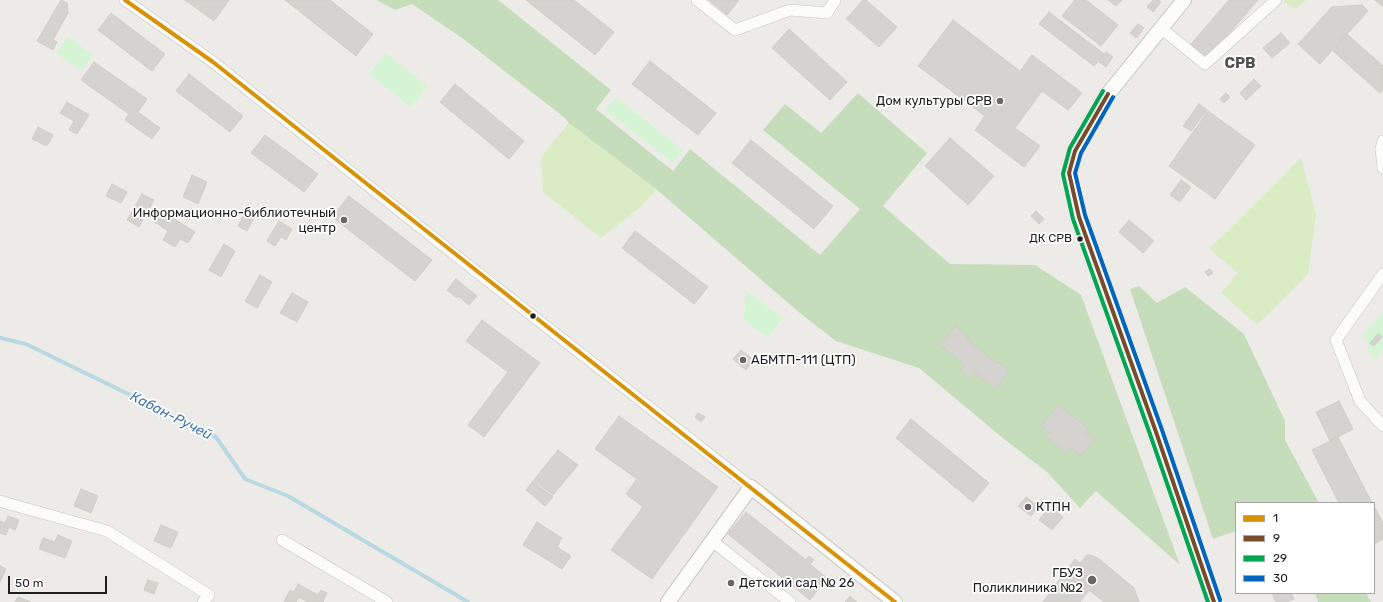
<!DOCTYPE html>
<html>
<head>
<meta charset="utf-8">
<style>
	body { margin:0 }
	#map { position:relative; width:1383px; height:602px; overflow:hidden; background:#edebe7; font-family:Rubik,sans-serif }
	canvas { display:block }
	.legend { position:absolute; left:1235px; top:502px; width:140px; height:92px; box-sizing:border-box; background:#fff; border:1px solid #a5a5a5; margin:0; padding:5px 7px; list-style:none; font-size:12px; color:#1f1f1f }
	.legend li { display:flex; align-items:center; gap:8px; height:20px }
	.legend b { width:20px; border:1px solid #a5a5a5 }
	.scale { position:absolute; left:8px; top:576px; width:99px; height:18px; box-sizing:border-box; border:2px solid #1f1f1f; border-top:0; padding-left:5px; font-size:12px; line-height:14px; white-space:nowrap; color:#1f1f1f; -webkit-text-stroke:3px #fff; paint-order:stroke }
</style>
</head>
<body>
<div id="map">
<canvas width="1383" height="602"></canvas>
<ul class="legend">
<li><b style="height:5px;background:#d79205"></b>1</li>
<li><b style="height:5px;background:#7a4b2a"></b>9</li>
<li><b style="height:5px;background:#00a651"></b>29</li>
<li><b style="height:5px;background:#0065bd"></b>30</li>
</ul>
<div class="scale">50 m</div>
</div>
<script>
const ctx = document.querySelector('canvas').getContext('2d');
ctx.lineJoin = 'round';
function paint(path, color) { ctx.fillStyle = color; ctx.fill(path, 'evenodd'); }
const shape = rows => new Path2D(rows.map(r => 'M' + r).join(''));
function strokePath(path, color, width, dash) { ctx.strokeStyle = color; ctx.lineWidth = width; ctx.lineCap = dash ? 'butt' : 'round'; ctx.setLineDash(dash || []); ctx.stroke(path); }
function label(font, color, halo, rows, align = 'center') {
  ctx.font = font + ' Rubik,sans-serif'; ctx.lineWidth = 3.5; ctx.setLineDash([]); ctx.textBaseline = 'middle'; ctx.strokeStyle = halo; ctx.fillStyle = color; for (const [text, x, y, turn = 0] of rows) {
    ctx.save(); ctx.translate(x, y); ctx.rotate((+turn || 0) * Math.PI / 180); ctx.textAlign = isNaN(turn) ? turn : align; if (halo) ctx.strokeText(text, 0, 0); ctx.fillText(text, 0, 0); ctx.restore();
  }
}
paint(shape([
	[1284,0,1306,0,1295,9,1283,1],
	[569,123,656,189,642,206,601,238,543,192,541,157],
	[1301,158,1316,214,1308,274,1257,325,1221,293,1238,273,1209,249]
]), '#d9ecc4');
paint(shape([
	[377,0,498,0,611,90,596,109,673,171,690,149,820,255,860,209,763,130,785,104,821,133,858,93,927,153,883,206,950,264,1035,265,1081,295,1180,565,1096,491,1080,508,1047,472,1004,439,919,368,836,341,801,314,656,189,569,123,565,118,462,38,412,4,395,10],
	[1139,286,1157,303,1185,287,1244,334,1285,421,1285,440,1319,503,1236,503,1236,531,1213,539,1130,289],
	[1315,593,1366,593,1371,602,1318,602]
]), '#c6ddbb');
paint(shape([
	[68,37,93,55,81,71,56,53],
	[386,53,428,86,411,107,369,74],
	[616,97,683,150,673,163,605,110],
	[746,291,783,318,768,338,744,320],
	[1383,311,1383,349,1373,361,1364,334]
]), '#d4f4d4');
strokePath(shape([
	[0,338,26,344,216,437,245,479,288,496,468,602]
]), '#b8d9e2', 4);
const building = shape([
	[61,0,67,3,68,13,53,40,57,42,53,50,37,41,61,0],
	[185,0,229,0,214,21,185,0],
	[285,0,330,0,373,34,356,56,285,0],
	[526,0,574,0,614,32,595,55,526,0],
	[709,0,739,0,727,15,709,0],
	[863,0,866,0,897,27,879,47,846,19,863,0],
	[1075,0,1086,0,1118,25,1101,46,1062,16,1075,0],
	[1108,0,1122,0,1116,6,1108,0],
	[1153,0,1158,0,1161,2,1153,12,1147,7,1153,0],
	[1229,0,1258,0,1207,59,1191,44,1229,0],
	[1375,0,1383,0,1383,7,1375,0],
	[1362,5,1368,11,1320,64,1298,44,1332,7,1362,5],
	[1049,12,1104,54,1094,66,1039,24,1049,12],
	[111,13,165,54,152,71,98,30,111,13],
	[953,20,1020,71,1032,55,1082,93,1068,110,1042,91,1015,128,1040,146,1024,167,975,130,985,116,918,66,953,20],
	[1138,24,1144,28,1136,38,1130,33,1138,24],
	[789,29,847,82,830,100,772,48,789,29],
	[1281,33,1290,43,1272,58,1263,48,1281,33],
	[1347,34,1383,66,1383,89,1380,93,1333,51,1347,34],
	[1106,52,1113,57,1106,67,1099,62,1106,52],
	[650,61,716,113,698,135,632,84,650,61],
	[94,62,147,99,138,112,160,128,152,139,125,120,129,114,81,80,94,62],
	[189,74,243,116,230,132,176,91,189,74],
	[1254,79,1261,86,1246,100,1240,93,1254,79],
	[455,84,524,141,509,159,440,102,455,84],
	[1226,93,1230,97,1224,103,1220,99,1226,93],
	[67,102,89,115,77,134,69,130,74,121,60,113,67,102],
	[1199,104,1207,110,1191,131,1183,126,1199,104],
	[1208,111,1255,145,1215,199,1169,166,1208,111],
	[38,127,53,135,47,146,32,139,38,127],
	[265,135,318,174,304,192,251,153,265,135],
	[950,138,994,176,968,205,925,166,950,138],
	[751,140,833,206,814,229,732,163,751,140],
	[192,175,207,182,198,204,183,197,192,175],
	[1181,180,1191,187,1180,202,1170,195,1181,180],
	[112,184,127,192,121,203,106,196,112,184],
	[142,194,154,200,139,227,127,220,142,194],
	[349,196,432,260,415,281,332,217,349,196],
	[248,207,257,212,247,231,238,226,248,207],
	[160,210,195,232,188,243,180,239,175,247,163,240,168,231,153,221,160,210],
	[1036,211,1044,219,1039,224,1031,216,1036,211],
	[1129,220,1154,241,1143,253,1119,232,1129,220],
	[279,221,292,229,286,240,281,237,275,246,267,241,279,221],
	[635,231,708,287,694,304,622,248,635,231],
	[224,244,235,251,221,277,209,270,224,244],
	[1210,269,1213,273,1208,276,1205,272,1210,269],
	[260,275,272,282,257,308,245,301,260,275],
	[456,279,477,296,469,305,458,296,457,298,447,290,456,279],
	[292,293,308,302,297,322,280,313,292,293],
	[482,320,540,363,484,437,468,425,508,372,466,341,482,320],
	[955,326,969,338,967,339,996,363,998,362,1009,371,995,389,974,372,969,378,960,370,965,365,940,345,955,326],
	[1378,334,1382,337,1374,346,1370,343,1378,334],
	[741,350,754,360,746,370,733,359,741,350],
	[1339,401,1353,429,1330,441,1316,412,1339,401],
	[1058,405,1088,428,1085,432,1095,439,1081,456,1071,448,1066,453,1046,437,1050,433,1041,426,1058,405],
	[698,413,705,417,701,422,695,417,698,413],
	[619,416,718,487,652,579,611,550,643,507,626,494,637,479,595,449,619,416],
	[911,419,989,483,973,502,896,438,911,419],
	[1338,437,1372,503,1339,503,1312,450,1338,437],
	[558,450,578,465,553,495,534,480,558,450],
	[533,481,553,497,545,506,526,490,533,481],
	[81,489,98,496,91,513,74,506,81,489],
	[1026,497,1039,507,1031,516,1018,506,1026,497],
	[1050,506,1063,517,1052,530,1039,520,1050,506],
	[1374,506,1383,523,1383,539,1374,544,1374,506],
	[746,512,806,560,809,556,814,560,810,564,827,578,810,600,728,534,746,512],
	[8,516,19,520,15,530,9,527,6,535,0,533,0,521,5,523,8,516],
	[537,522,562,538,557,547,571,556,562,569,523,545,537,522],
	[161,525,178,532,171,548,154,541,161,525],
	[58,535,72,541,65,558,39,549,43,538,55,542,58,535],
	[1087,555,1090,555,1098,558,1134,588,1139,602,1104,602,1089,590,1080,602,1043,602,1075,559,1080,563,1087,555],
	[0,566,6,569,0,582,0,566],
	[148,580,158,583,154,594,144,590,148,580],
	[298,584,318,595,321,590,327,593,323,601,324,602,308,602,299,597,296,602,284,602,290,590,294,592,298,584],
	[1272,593,1291,593,1294,599,1286,602,1276,602,1272,593],
	[850,596,857,602,845,602,850,596],
	[18,597,31,602,15,602,18,597]
]);
paint(building, '#d5d3d0');
strokePath(building, '#d1cdc8', 1);
const minor = shape([
	[125,0,213,62,464,262,751,487],
	[697,0,735,30,790,10,827,13,835,0],
	[1161,28,1205,64,1276,0],
	[1383,141,1381,149,1383,168],
	[1383,274,1336,340,1360,401,1383,426],
	[0,501,6,503,107,531,209,595,203,602],
	[282,540,387,602],
	[712,541,790,602]
]);
const tertiary = shape([
	[1184,0,1108,94,1075,151,1069,173,1079,217,1156,432,1214,602],
	[668,602,751,487,895,602]
]);
strokePath(minor, '#c6c5c3', 12);
strokePath(tertiary, '#c6c5c3', 16);
strokePath(minor, '#fcfcfb', 11);
strokePath(tertiary, '#fcfcfb', 14);
strokePath(shape([
	[125,0,213,62,895,602]
]), '#d79205', 4);
strokePath(shape([
	[1108,94,1075,151,1069,173,1079,217,1156,432,1214,602]
]), '#7a4b2a', 4);
strokePath(shape([
	[1103,91,1070,148,1063,174,1073,219,1150,434,1208,602]
]), '#00a651', 4);
strokePath(shape([
	[1113,97,1081,153,1075,173,1085,215,1162,430,1220,600]
]), '#0065bd', 4);
for (const [x, y, r, color] of [
	[1000,101,4,"#676665"],
	[344,220,4,"#676665"],
	[1080,239,3.5,"#1f1f1f"],
	[533,316,3.5,"#1f1f1f"],
	[743,360,4,"#676665"],
	[1028,507,4,"#676665"],
	[1092,580,5,"#676665"],
	[731,583,4,"#676665"]
]) { const dot = new Path2D(); dot.arc(x, y, r, 0, 2 * Math.PI); ctx.fillStyle = color; ctx.fill(dot); strokePath(dot, '#fff', 1.5); }
label('12px', '#1f1f1f', '#fff', [
	["ДК СРВ",1072,239]
], 'right');
label('13px', '#1f1f1f', '#fff', [
	["Дом культуры СРВ",992,101],
	["Информационно-библиотечный",336,213],
	["центр",336,228],
	["АБМТП-111 (ЦТП)",751,360,"left"],
	["КТПН",1036,507,"left"],
	["ГБУЗ",1083,573],
	["Поликлиника №2",1083,588],
	["Детский сад № 26",739,583,"left"]
], 'right');
label('italic 14px', '#4276ac', '#fff', [
	["Кабан-Ручей",171,416,27]
]);
label('bold 15px', '#525252', '#fff', [
	["СРВ",1240,64]
]);
</script>
</body>
</html>
